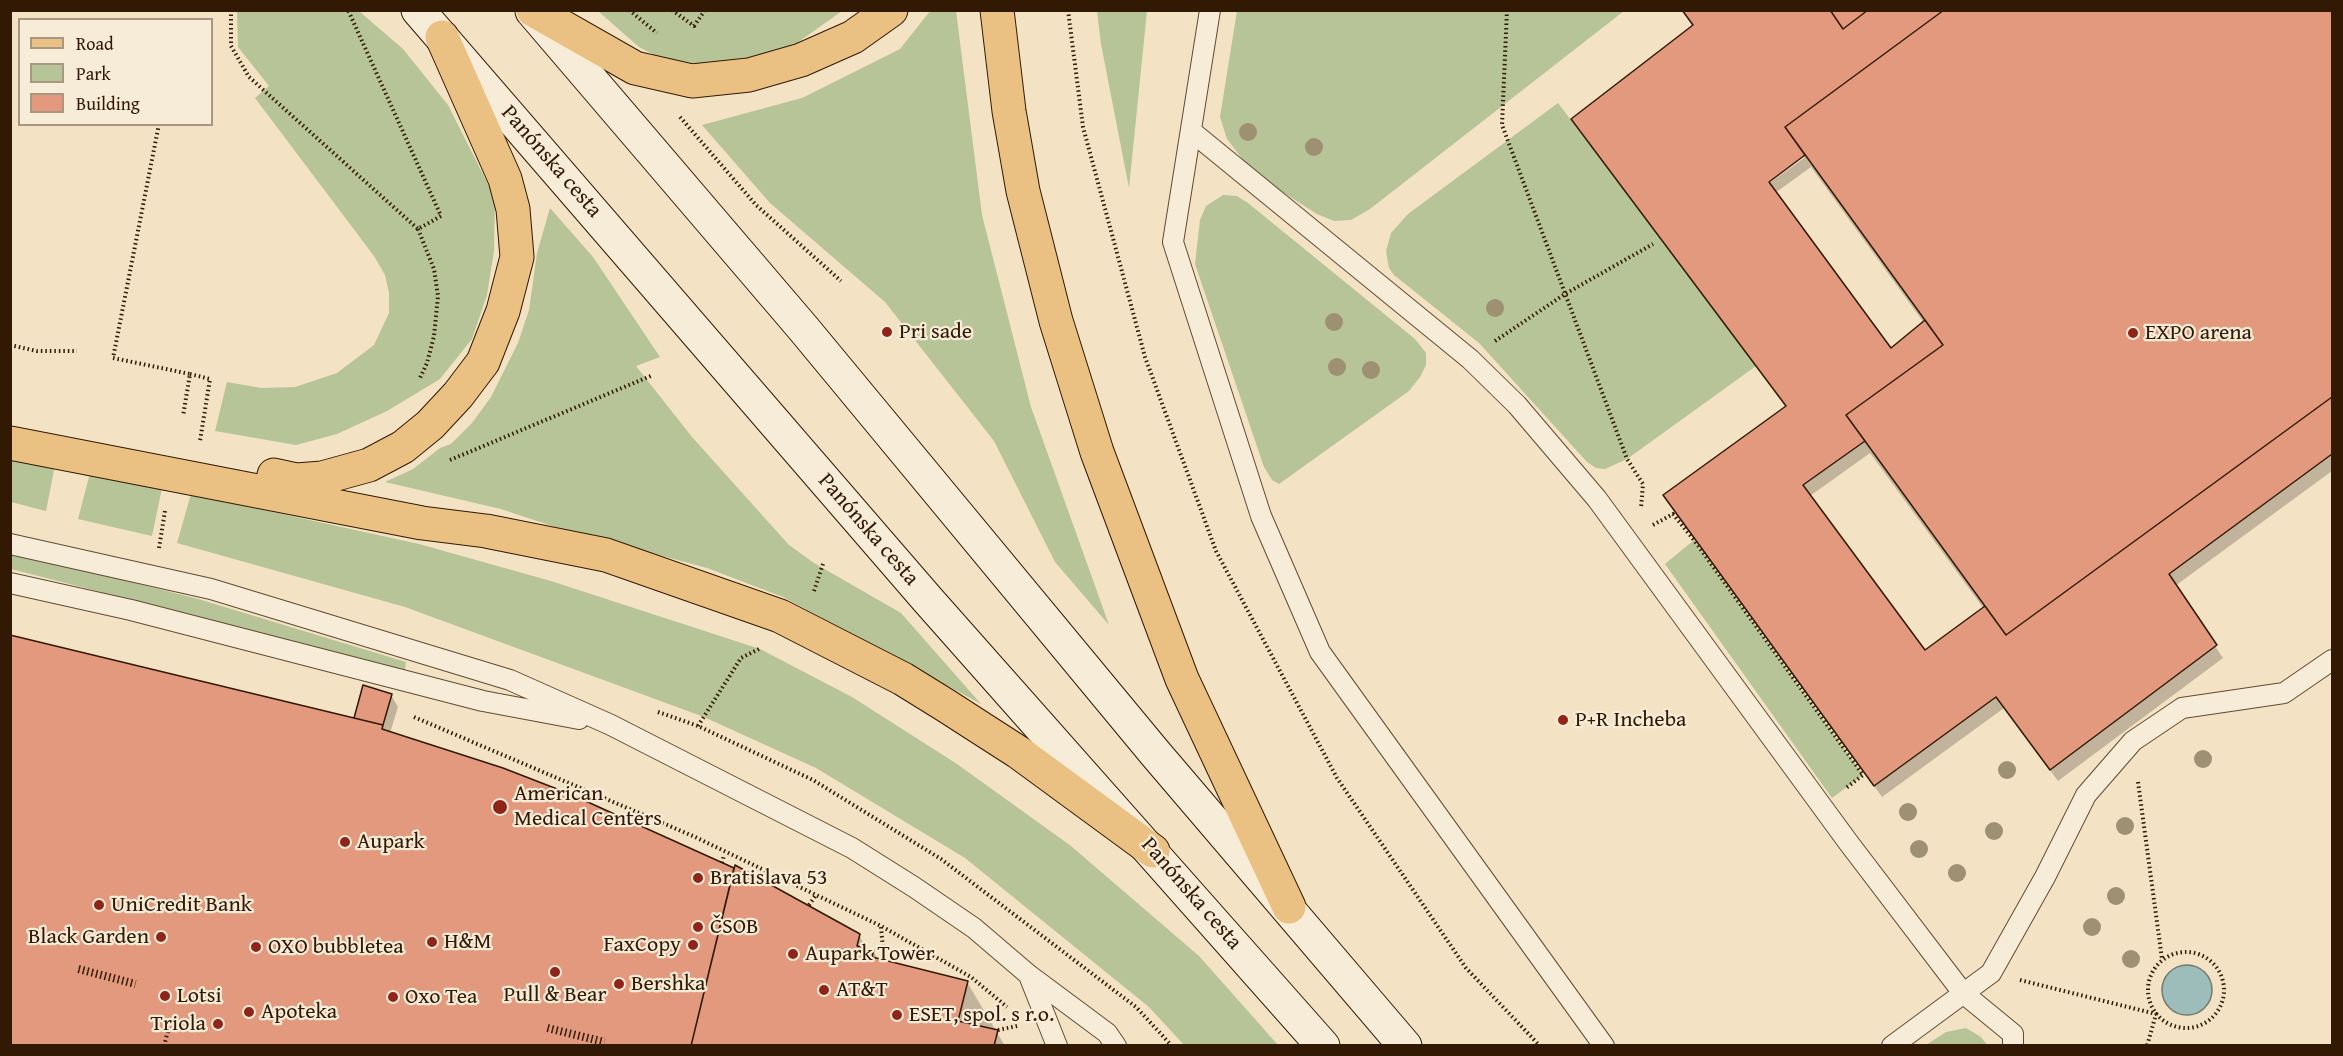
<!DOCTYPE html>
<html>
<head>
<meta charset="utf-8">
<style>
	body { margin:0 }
	#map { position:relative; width:2343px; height:1056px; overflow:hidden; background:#f3e2c3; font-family:"Gentium Book Plus",serif }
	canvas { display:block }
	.frame { position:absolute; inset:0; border:12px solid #311904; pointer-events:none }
	.legend { position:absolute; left:18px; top:18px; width:195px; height:108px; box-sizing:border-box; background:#f7ecd8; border:2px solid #a89883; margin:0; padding:8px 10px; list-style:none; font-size:18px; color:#311904 }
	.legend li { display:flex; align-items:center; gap:12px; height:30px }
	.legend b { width:30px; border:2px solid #a89883 }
</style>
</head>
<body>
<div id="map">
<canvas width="2343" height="1056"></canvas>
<div class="frame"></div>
<ul class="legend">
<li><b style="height:8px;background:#eac182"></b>Road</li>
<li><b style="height:16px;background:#b7c497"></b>Park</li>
<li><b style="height:16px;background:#e2997e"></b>Building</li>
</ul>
</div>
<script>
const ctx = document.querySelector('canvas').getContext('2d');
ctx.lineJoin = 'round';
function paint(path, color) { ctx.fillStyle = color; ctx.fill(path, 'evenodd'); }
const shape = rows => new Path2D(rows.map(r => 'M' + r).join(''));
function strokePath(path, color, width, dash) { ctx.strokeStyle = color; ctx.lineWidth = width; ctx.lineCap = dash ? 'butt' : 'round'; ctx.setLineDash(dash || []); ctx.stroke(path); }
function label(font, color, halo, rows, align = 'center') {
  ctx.font = font + ' "Gentium Book Plus",serif'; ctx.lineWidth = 4.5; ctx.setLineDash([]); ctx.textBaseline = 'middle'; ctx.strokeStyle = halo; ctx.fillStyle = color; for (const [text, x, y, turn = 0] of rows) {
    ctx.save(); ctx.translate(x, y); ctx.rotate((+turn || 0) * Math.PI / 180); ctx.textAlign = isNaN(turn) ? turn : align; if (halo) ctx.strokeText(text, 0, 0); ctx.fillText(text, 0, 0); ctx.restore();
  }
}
paint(shape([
	[931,10,956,11,982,215,1031,407,1109,625,1055,562,994,441,885,302,770,203,702,125,802,98,900,49],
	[237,11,359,11,403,49,448,105,495,198,494,251,487,295,472,339,440,379,387,411,337,434,296,445,215,431,227,382,261,388,295,387,337,373,374,345,389,313,389,293,385,275,374,256,255,98,269,86,238,47],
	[598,11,842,11,790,48,754,59,694,67,670,63,639,47],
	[1097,11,1147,11,1129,188,1101,44],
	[1237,11,1624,11,1370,209,1351,220,1334,221,1317,214,1273,186,1243,160,1227,139,1220,117],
	[1558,103,1756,366,1627,459,1605,469,1596,468,1587,462,1479,343,1394,275,1389,268,1386,251,1391,233,1408,214],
	[1223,195,1237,196,1248,203,1415,339,1426,353,1426,365,1420,377,1409,391,1279,484,1272,480,1264,467,1195,264,1200,220,1206,206],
	[550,208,593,257,660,357,636,366,692,437,789,545,814,563,901,613,981,704,783,597,707,568,555,527,501,509,385,482,413,469,440,448,451,444,472,423,491,397,518,343,529,310,537,253],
	[10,456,55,465,46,511,11,502],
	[90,473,162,488,152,536,78,519],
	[191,494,419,544,551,581,760,649,852,697,957,764,1071,846,1199,956,1278,1045,1184,1045,1149,1007,965,858,816,768,704,717,405,607,177,543],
	[1694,540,1863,775,1832,798,1665,564],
	[10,552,195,598,406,662,405,670,11,569],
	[1966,1028,1981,1037,1987,1045,1926,1045,1946,1032]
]), '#b7c497');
const water = shape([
	'2162 990a25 25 0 1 1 50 0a25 25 0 1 1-50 0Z'
]);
paint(water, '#9cbdb9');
strokePath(water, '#717b71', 1.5);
paint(shape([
	[1682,10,2332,10,2332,471,2175,586,2223,658,2058,781,2004,708,1882,797,1672,507,1786,407,1573,119,1693,27],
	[1804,154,1804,158,1764,187,1762,185],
	[1811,167,1924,323,1890,350,1775,193],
	[1870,453,1984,609,1924,652,1810,496],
	[10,636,357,720,355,717,391,695,398,707,390,733,733,870,859,935,867,950,873,951,879,961,967,982,1005,1046,10,1046]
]), '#0003');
const building = shape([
	[1682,10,1830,10,1843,29,1868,10,1944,10,1785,127,1805,155,1769,182,1891,348,1925,320,1943,345,1846,415,1865,441,1803,485,1925,650,1985,606,2006,635,2332,397,2332,454,2169,574,2217,645,2050,770,1996,697,1874,786,1663,495,1786,406,1571,119,1693,25,1682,10],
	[1830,10,1868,10,1843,29,1830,10],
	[1944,10,2332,10,2332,397,2006,635,1846,415,1943,345,1785,127,1944,10],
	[10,635,383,725,382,729,503,768,570,794,734,868,691,1046,10,1046,10,635],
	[363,685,392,694,383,725,354,718,363,685],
	[735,865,860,934,857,946,874,950,872,957,968,981,958,1021,998,1030,994,1046,691,1046,735,865]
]);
paint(building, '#e2997e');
strokePath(building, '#311904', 1.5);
const lane = shape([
	[1210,10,1173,242,1261,516,1320,652,1604,1046],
	[1191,131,1470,359,1517,405,1597,499,1848,842,1963,993,2013,1034,2013,1046],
	[10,544,211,589,510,680,611,725,852,848,914,887,974,928,1029,975,1107,1033,1116,1046],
	[10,583,131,610,483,701,579,719],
	[1030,978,1057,1046],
	[1892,1046,1991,973,2045,877,2086,795,2133,741,2182,708,2284,693,2332,660]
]);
const secondary = shape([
	[418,10,928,600,1323,1046],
	[532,11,803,328,1155,753,1405,1046]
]);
const primary = shape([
	[533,10,635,68,692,81,749,75,801,60,853,37,891,10],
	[997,10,1009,111,1023,191,1056,321,1097,452,1182,679,1289,907],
	[10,443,422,523,486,531,606,555,780,616,903,679,945,705,1018,752,1153,851],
	[274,475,297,480,322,478,369,465,403,447,430,425,458,395,483,362,503,311,517,257,513,209,505,179,442,37]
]);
strokePath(lane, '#624b34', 22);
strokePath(secondary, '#311904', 35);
strokePath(primary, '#311904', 35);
strokePath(shape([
	[231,10,231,46,249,77,418,229,441,216,348,10],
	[629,10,657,33],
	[672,10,694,26,705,10],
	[1068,10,1083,127,1145,357,1216,551,1337,778,1466,968,1540,1046],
	[1507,10,1502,125,1627,459,1643,484,1641,508],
	[680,117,756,205,841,281],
	[159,124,113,358,190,374,183,416],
	[418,229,434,269,438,296,434,336,427,363,420,378],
	[1495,341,1565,294,1653,244],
	[10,345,37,351,77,351],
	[190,374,210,379,200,441],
	[450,460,653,375],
	[1653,525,1673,514,1694,540,1863,775,1846,788],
	[159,548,165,511],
	[814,591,823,564],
	[658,712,698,726,813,780,941,859,1136,1007,1172,1046],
	[414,717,693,836,881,926,971,977,1007,1007],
	[698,726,741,658,759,649],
	[2138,782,2162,959],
	[722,863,724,855],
	[809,905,816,895],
	[881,927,884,960],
	'2148 990a38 38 0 1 1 76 0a38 38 0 1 1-76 0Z',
	[79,967,136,982],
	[78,971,135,986],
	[2020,980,2156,1014,2147,1046],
	[548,1026,605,1040],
	[547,1030,604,1044],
	[998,1030,1017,1026],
	[164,1046,169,1027]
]), '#311904', 4, [1.5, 3]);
strokePath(lane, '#f7ecd8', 20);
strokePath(secondary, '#f7ecd8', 33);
strokePath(primary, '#eac182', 33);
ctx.fillStyle = '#9e9072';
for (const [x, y] of [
	[1248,132],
	[1314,147],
	[1495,308],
	[1334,322],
	[1337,367],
	[1371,370],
	[2203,759],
	[2007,770],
	[1908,812],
	[2125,826],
	[1994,831],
	[1919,849],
	[1957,873],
	[2116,896],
	[2092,927],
	[2131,959]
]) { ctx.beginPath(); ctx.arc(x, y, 9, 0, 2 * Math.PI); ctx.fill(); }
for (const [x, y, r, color] of [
	[887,332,6,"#8f2418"],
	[2133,333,6,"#8f2418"],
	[1563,720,6,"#8f2418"],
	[500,807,8,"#8f2418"],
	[345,842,6,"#8f2418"],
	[698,878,6,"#8f2418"],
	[99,905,6,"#8f2418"],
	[698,927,6,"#8f2418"],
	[161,937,6,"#8f2418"],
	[432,942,6,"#8f2418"],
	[693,945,6,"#8f2418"],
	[256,947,6,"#8f2418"],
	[793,954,6,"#8f2418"],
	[555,972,6,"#8f2418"],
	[619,984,6,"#8f2418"],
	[824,990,6,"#8f2418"],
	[165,996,6,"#8f2418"],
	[393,997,6,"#8f2418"],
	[249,1012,6,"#8f2418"],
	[897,1015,6,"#8f2418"],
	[218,1024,6,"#8f2418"]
]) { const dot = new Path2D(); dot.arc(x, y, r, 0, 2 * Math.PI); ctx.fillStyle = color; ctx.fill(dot); strokePath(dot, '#f7ecd8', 2); }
label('22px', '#311904', '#f7ecd8', [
	["Panónska cesta",551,162,49],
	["Panónska cesta",868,530,49],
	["Panónska cesta",1191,894,49]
]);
label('22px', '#311904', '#f7ecd8', [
	["Pri sade",899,332],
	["EXPO arena",2145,333],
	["P+R Incheba",1575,720],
	["American",514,794],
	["Medical Centers",514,819],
	["Aupark",357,842],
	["Bratislava 53",710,878],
	["UniCredit Bank",111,905],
	["ČSOB",710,927],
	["Black Garden",149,937,"right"],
	["H&M",444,942],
	["FaxCopy",681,945,"right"],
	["OXO bubbletea",268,947],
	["Aupark Tower",805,954],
	["Bershka",631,984],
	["AT&T",836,990],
	["Pull & Bear",555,995,"center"],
	["Lotsi",177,996],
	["Oxo Tea",405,997],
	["Apoteka",261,1012],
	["ESET, spol. s r.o.",909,1015],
	["Triola",206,1024,"right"]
], 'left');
</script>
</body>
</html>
